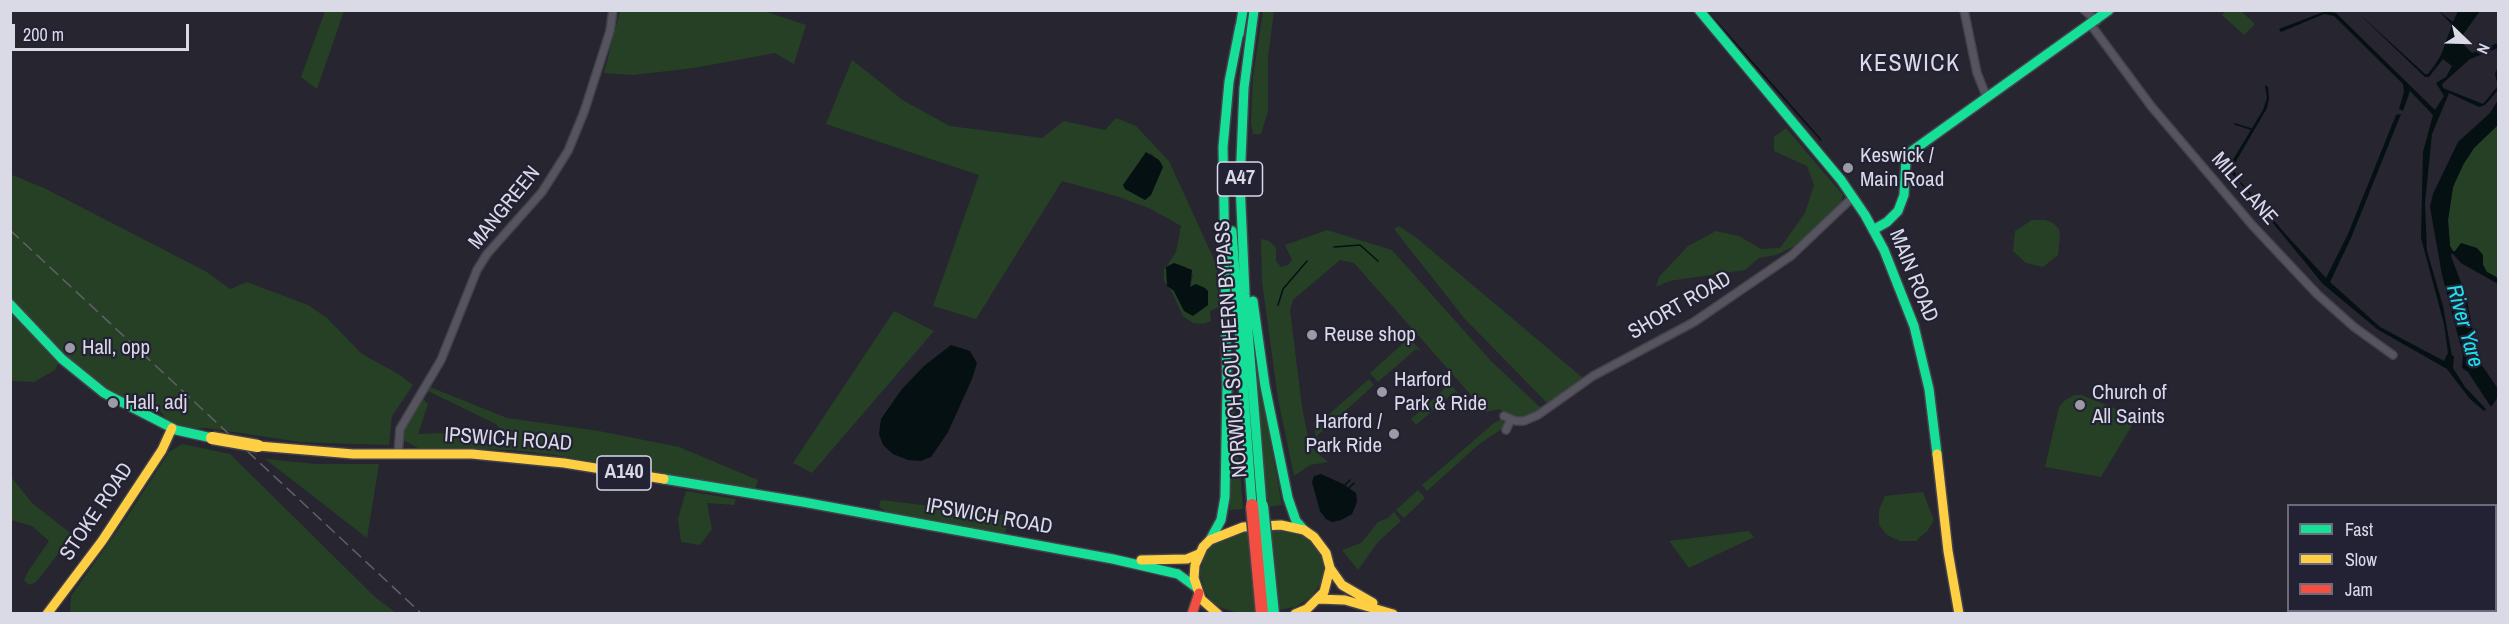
<!DOCTYPE html>
<html>
<head>
<meta charset="utf-8">
<style>
	body { margin:0 }
	#map { position:relative; width:2509px; height:624px; overflow:hidden; background:#262530; font-family:"Archivo Narrow",sans-serif }
	canvas { display:block }
	.frame { position:absolute; inset:0; border:12px solid #dad9e6; pointer-events:none }
	.legend { position:absolute; left:2287px; top:504px; width:210px; height:108px; box-sizing:border-box; background:#232134; border:2px solid #6c6b7b; margin:0; padding:8px 10px; list-style:none; font-size:18px; color:#dad9e6 }
	.legend li { display:flex; align-items:center; gap:12px; height:30px }
	.legend b { width:30px; border:2px solid #6c6b7b }
	.north { position:absolute; left:2437px; top:12px; width:60px; height:60px; -webkit-text-stroke:4px #232134; paint-order:stroke; rotate:113deg; font-size:16px; font-weight:700; line-height:24px; text-align:center; color:#dad9e6 }
	.north::after { content:''; display:block; margin:auto; width:21px; height:27px; background:#dad9e6; clip-path:polygon(50% 0,100% 100%,50% 72%,0 100%) }
	.scale { position:absolute; left:12px; top:24px; width:177px; height:27px; box-sizing:border-box; border:3px solid #dad9e6; border-top:0; padding-left:8px; font-size:18px; line-height:21px; white-space:nowrap; color:#dad9e6; -webkit-text-stroke:4px #232134; paint-order:stroke }
</style>
</head>
<body>
<div id="map">
<canvas width="2509" height="624"></canvas>
<div class="frame"></div>
<ul class="legend">
<li><b style="height:8px;background:#16e098"></b>Fast</li>
<li><b style="height:8px;background:#ffcf43"></b>Slow</li>
<li><b style="height:8px;background:#f24e42"></b>Jam</li>
</ul>
<div class="north">N</div>
<div class="scale">200 m</div>
</div>
<script>
const ctx = document.querySelector('canvas').getContext('2d');
ctx.lineJoin = 'round';
function paint(path, color) { ctx.fillStyle = color; ctx.fill(path, 'evenodd'); }
const shape = rows => new Path2D(rows.map(r => 'M' + r).join(''));
function strokePath(path, color, width, dash) { ctx.strokeStyle = color; ctx.lineWidth = width; ctx.lineCap = dash ? 'butt' : 'round'; ctx.setLineDash(dash || []); ctx.stroke(path); }
function label(font, color, halo, rows, align = 'center') {
  ctx.font = font + ' "Archivo Narrow",sans-serif'; ctx.lineWidth = 4.5; ctx.setLineDash([]); ctx.textBaseline = 'middle'; ctx.strokeStyle = halo; ctx.fillStyle = color; for (const [text, x, y, turn = 0] of rows) {
    ctx.save(); ctx.translate(x, y); ctx.rotate((+turn || 0) * Math.PI / 180); ctx.textAlign = isNaN(turn) ? turn : align; if (halo) ctx.strokeText(text, 0, 0); ctx.fillText(text, 0, 0); ctx.restore();
  }
}
paint(shape([
	[325,11,344,11,317,89,301,77],
	[620,11,764,11,806,25,794,64,775,53,694,68,633,75,604,73],
	[1263,11,1274,11,1268,57,1268,111,1261,134,1253,134,1251,123,1253,76],
	[2226,11,2241,11,2255,24,2244,35,2222,15],
	[852,60,904,101,950,126,1042,138,1064,121,1105,130,1116,118,1136,126,1169,161,1217,266,1219,307,1210,311,1211,321,1203,324,1193,323,1183,316,1173,294,1164,281,1164,270,1176,252,1181,226,1151,209,1119,197,1062,181,976,319,933,306,979,175,826,124],
	[1151,153,1163,166,1151,195,1123,185],
	[1174,263,1186,267,1193,275,1190,287,1194,285,1205,288,1208,291,1184,311,1174,291],
	[2498,125,2498,278,2487,272,2483,265,2482,258,2453,251,2450,246,2448,220,2453,187,2463,165,2474,148],
	[1786,128,1843,195,1840,206,1797,245,1776,255,1759,258,1745,270,1669,281,1656,287,1659,277,1688,246,1716,231,1739,236,1761,249,1780,248,1805,213,1814,185,1807,166,1774,151,1774,137],
	[10,174,46,189,207,272,230,289,247,282,308,305,327,318,362,354,400,375,413,385,392,416,389,445,300,442,207,428,189,429,169,422,160,411,148,405,124,400,86,374,34,325,11,298],
	[2032,220,2045,220,2053,223,2059,229,2060,236,2058,255,2043,267,2026,263,2013,251,2015,231],
	[1399,226,1418,239,1583,378,1549,405,1464,318,1394,229],
	[1327,230,1392,250,1492,362,1541,408,1527,416,1520,417,1511,416,1499,409,1486,412,1354,263,1340,260,1293,300,1290,310,1302,407,1309,442,1315,451,1328,462,1310,465,1294,476,1278,399,1262,281,1261,239,1269,241,1276,248,1276,261,1281,267,1288,265,1292,260,1285,245],
	[10,310,59,361,55,370,34,382,11,381],
	[894,311,934,331,812,473,793,463],
	[1409,338,1421,351,1416,349,1378,382,1370,373],
	[1256,362,1282,505,1267,507],
	[1232,371,1243,509,1230,510,1230,496],
	[1369,379,1374,385,1317,436,1319,439,1317,441,1313,423,1315,421,1318,424],
	[1448,382,1459,394,1454,392,1416,425,1411,419,1443,390],
	[430,387,507,418,599,431,679,447,758,480,755,489,555,455,512,450,418,448,403,440,405,426,423,399,428,404,418,434,472,432,499,442,503,433,496,424,428,391],
	[2074,395,2081,395,2137,417,2101,477,2045,467,2059,407,2064,401],
	[1502,419,1506,426,1478,445,1427,491,1422,485,1494,423],
	[182,444,230,454,375,597,396,613,70,613,71,596,127,517,169,452],
	[265,459,316,464,379,464,367,538],
	[12,478,32,503,73,535,36,582,29,585,24,580,29,570,49,541,32,526,11,520],
	[1418,490,1425,498,1404,518,1396,510],
	[686,491,736,499,734,505,707,503,712,529,700,545,681,542,678,519],
	[1923,492,1934,520,1928,530,1916,541,1900,541,1887,535,1879,525,1879,510,1885,496],
	[881,500,1013,516,1004,534,891,514,879,507],
	[1394,512,1401,521,1378,542,1358,570,1342,550,1361,543,1378,522,1388,518],
	[1285,530,1300,533,1315,544,1323,561,1324,570,1320,584,1311,597,1295,607,1266,612,1235,612,1222,608,1212,602,1205,592,1200,573,1205,555,1210,547,1218,540,1241,531],
	[1749,531,1754,537,1689,568,1669,541]
]), '#264025');
paint(shape([
	[2326,11,2336,13,2435,110,2444,96,2436,83,2446,77,2452,66,2443,59,2429,77,2425,77,2356,11,2425,74,2428,74,2434,66,2441,55,2452,25,2439,11,2453,22,2458,11,2480,11,2459,40,2472,53,2498,43,2498,48,2470,59,2442,84,2443,88,2483,104,2498,86,2495,74,2498,67,2497,75,2498,80,2498,90,2485,105,2479,107,2449,93,2432,134,2425,203,2427,251,2443,306,2452,356,2454,356,2453,368,2465,387,2486,409,2484,411,2470,399,2447,369,2377,329,2323,284,2240,183,2241,182,2288,237,2326,278,2348,234,2396,115,2401,114,2351,238,2330,282,2380,327,2444,361,2448,353,2444,324,2421,238,2423,152,2433,115,2410,91,2403,111,2399,109,2404,92,2403,84,2334,16,2324,14,2281,32,2279,29],
	[2265,85,2268,87,2269,98,2267,108,2232,168,2240,180,2238,182,2228,168,2263,110,2267,98],
	[2498,100,2498,125,2474,148,2463,165,2453,187,2448,220,2450,246,2453,251,2455,251,2461,243,2477,248,2483,255,2483,265,2487,272,2498,278,2498,284,2461,263,2452,253,2451,256,2466,296,2479,361,2498,389,2498,397,2491,407,2468,372,2462,368,2463,355,2442,275,2430,207,2433,194,2458,142,2490,113],
	[1146,152,1159,160,1163,167,1151,195,1145,200,1125,189,1123,185],
	[1174,263,1192,270,1190,287,1196,284,1205,288,1208,291,1208,305,1193,316,1184,311,1174,291,1167,286,1166,267],
	[951,345,970,351,977,363,972,379,948,432,931,457,921,461,908,460,893,454,883,445,879,434,881,419,902,389,924,366],
	[1321,474,1343,484,1356,493,1357,502,1352,514,1341,520,1332,522,1326,519,1320,511,1312,482,1314,476]
]), '#051012');
strokePath(shape([
	[1706,10,1821,140],
	[2235,124,2251,129],
	[1334,247,1360,245,1378,261],
	[1278,305,1283,289,1307,261],
	[1345,485,1350,480],
	[1349,488,1354,483]
]), '#051012', 1.5);
const street = shape([
	[1964,10,1977,73,1987,98],
	[2084,10,2097,21],
	[2091,25,2151,106,2253,226,2317,294,2354,327,2393,355],
	[1504,416,1516,421,1524,421,1538,415,1593,376,1694,322,1792,255,1853,197],
	[1506,430,1511,419],
	[398,454,400,429,441,360,477,270,487,254,542,192,568,151,584,112,610,31,613,10]
]);
const fast = shape([
	[1254,10,1244,88,1240,183,1245,294,1262,506],
	[1699,10,1841,180,1865,215,1884,250,1914,326,1929,389,1937,454],
	[1239,34,1243,10],
	[1873,230,1887,222,1898,211,1904,195,1906,160,1912,151,2109,10],
	[1232,231,1252,505],
	[1253,301,1265,386,1288,498,1296,521,1304,530],
	[10,304,62,359,104,393,176,430,212,438],
	[664,479,803,502,1113,559,1178,574,1197,588],
	[1210,540,1221,520,1225,497,1227,387,1223,147,1229,82,1240,26]
]);
const slow = shape([
	[258,446,353,454,472,454,564,463,664,479],
	[1937,454,1948,551,1959,614],
	[1141,560,1187,559,1199,554],
	[1330,568,1342,585,1373,603],
	[1318,599,1345,600,1393,614],
	[47,614,102,541,162,450,172,428],
	[1218,614,1201,599,1194,578,1195,565,1203,547,1210,540,1243,527,1281,525,1304,530,1314,537,1326,553,1330,568,1324,592,1307,609,1295,614]
]);
const jam = shape([
	[1192,614,1199,593]
]);
strokePath(street, '#44434c', 10);
strokePath(fast, '#44434c', 12);
strokePath(slow, '#44434c', 12);
strokePath(jam, '#44434c', 12);
strokePath(street, '#56555f', 7);
strokePath(fast, '#16e098', 9);
strokePath(slow, '#ffcf43', 9);
strokePath(jam, '#f24e42', 9);
strokePath(shape([
	[10,230,422,614]
]), '#626069', 1.5, [12, 6]);
const fastBridge = shape([
	[1262,506,1273,614]
]);
const slowBridge = shape([
	[212,438,258,446]
]);
const jamBridge = shape([
	[1252,505,1262,614]
]);
strokePath(fastBridge, '#44434c', 15, []);
strokePath(slowBridge, '#44434c', 15, []);
strokePath(jamBridge, '#44434c', 15, []);
strokePath(fastBridge, '#16e098', 12);
strokePath(slowBridge, '#ffcf43', 12);
strokePath(jamBridge, '#f24e42', 12);
for (const [x, y, r, color] of [
	[1848,168,6,"#9b9aa6"],
	[1312,335,6,"#9b9aa6"],
	[70,348,6,"#9b9aa6"],
	[1382,392,6,"#9b9aa6"],
	[113,403,6,"#9b9aa6"],
	[2080,405,6,"#9b9aa6"],
	[1394,434,6,"#9b9aa6"]
]) { const dot = new Path2D(); dot.arc(x, y, r, 0, 2 * Math.PI); ctx.fillStyle = color; ctx.fill(dot); strokePath(dot, '#232134', 2); }
for (const [x, y, w] of [
	[1240,179,45],
	[624,473,54]
]) { const box = new Path2D(); box.roundRect(x - w / 2, y - 17, w, 34, 4.5); ctx.fillStyle = '#232134'; ctx.fill(box); strokePath(box, '#dad9e6', 1.5); }
label('bold 20px', '#dad9e6', null, [
	["A47",1240,179],
	["A140",624,473]
]);
label('21px', '#dad9e6', '#232134', [
	["Keswick /",1860,156],
	["Main Road",1860,180],
	["Reuse shop",1324,335],
	["Hall, opp",82,348],
	["Harford",1394,380],
	["Park & Ride",1394,404],
	["Church of",2092,393],
	["All Saints",2092,417],
	["Hall, adj",125,403],
	["Harford /",1382,422,"right"],
	["Park Ride",1382,446,"right"]
], 'left');
label('21px', '#dad9e6', '#232134', [
	["MILL LANE",2244,189,49],
	["MANGREEN",505,208,-51],
	["MAIN ROAD",1913,276,68],
	["SHORT ROAD",1680,306,-30],
	["NORWICH SOUTHERN BYPASS",1232,349,-94],
	["IPSWICH ROAD",508,440,4],
	["STOKE ROAD",97,512,-56],
	["IPSWICH ROAD",989,517,10]
]);
label('italic 22px', '#1de2ed', '#232134', [
	["River Yare",2464,326,74]
]);
ctx.letterSpacing = '1.5px';
label('24px', '#dad9e6', '#232134', [
	["KESWICK",1910,65]
]);
ctx.letterSpacing = '0px';
</script>
</body>
</html>
